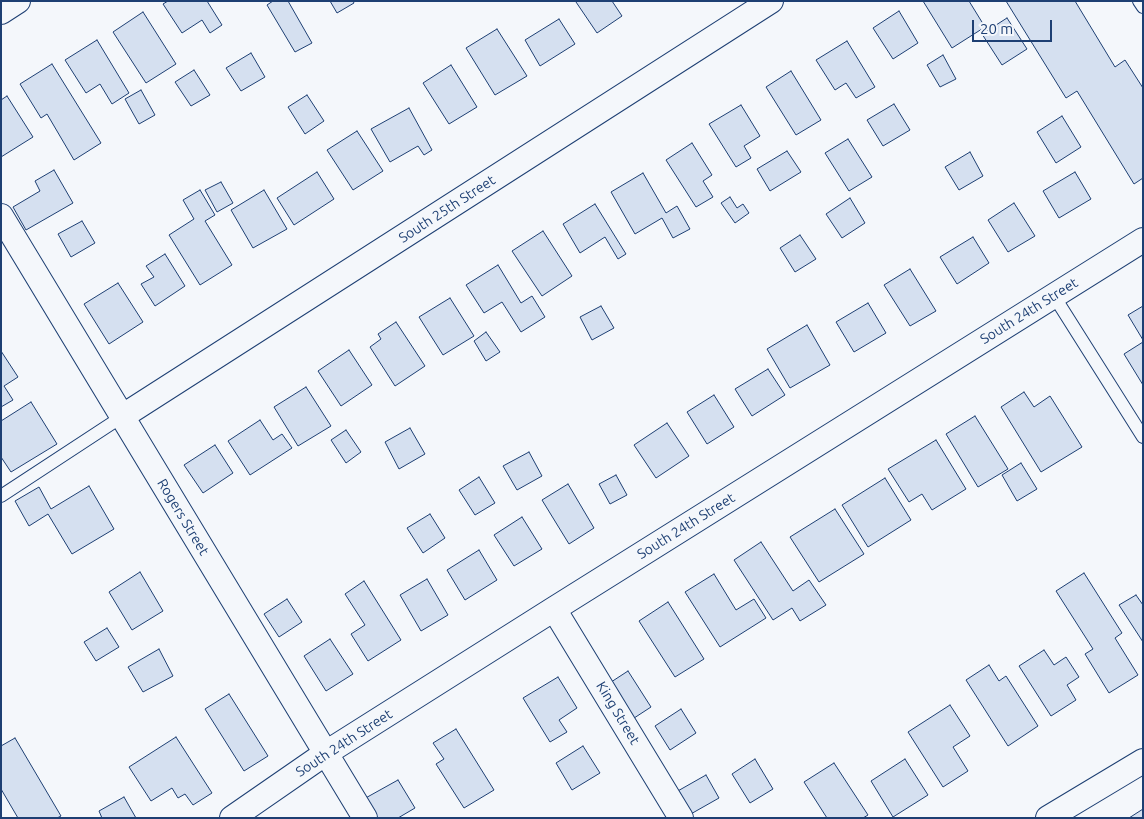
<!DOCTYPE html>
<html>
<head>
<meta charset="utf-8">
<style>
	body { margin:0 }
	#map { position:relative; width:1144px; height:819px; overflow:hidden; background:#f4f7fb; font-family:Ubuntu,sans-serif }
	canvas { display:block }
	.frame { position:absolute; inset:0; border:2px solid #1d3f73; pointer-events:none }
	.scale { position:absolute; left:972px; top:20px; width:80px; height:22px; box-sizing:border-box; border:2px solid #1d3f73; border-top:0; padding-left:6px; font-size:15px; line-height:18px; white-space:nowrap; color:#1d3f73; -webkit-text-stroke:4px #f4f7fb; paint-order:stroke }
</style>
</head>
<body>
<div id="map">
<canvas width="1144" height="819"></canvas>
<div class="frame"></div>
<div class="scale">20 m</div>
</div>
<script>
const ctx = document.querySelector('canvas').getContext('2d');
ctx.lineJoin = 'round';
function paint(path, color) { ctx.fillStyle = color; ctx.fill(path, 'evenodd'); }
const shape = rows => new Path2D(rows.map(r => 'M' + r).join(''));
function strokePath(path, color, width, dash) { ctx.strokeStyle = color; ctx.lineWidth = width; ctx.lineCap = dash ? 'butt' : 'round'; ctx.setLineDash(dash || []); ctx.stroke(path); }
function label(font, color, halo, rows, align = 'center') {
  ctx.font = font + ' Ubuntu,sans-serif'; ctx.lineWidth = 4; ctx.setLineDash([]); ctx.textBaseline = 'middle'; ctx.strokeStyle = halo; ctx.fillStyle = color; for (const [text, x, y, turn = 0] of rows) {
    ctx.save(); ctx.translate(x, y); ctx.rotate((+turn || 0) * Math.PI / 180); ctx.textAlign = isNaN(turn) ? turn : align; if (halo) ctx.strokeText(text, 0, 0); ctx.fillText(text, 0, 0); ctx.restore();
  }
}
const building = shape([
	[168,1,207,1,222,25,210,33,202,20,182,33,163,4,168,1],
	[273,1,288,1,312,43,295,52,267,5,273,1],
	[330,1,353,1,354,3,337,13,330,1],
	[577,1,612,1,622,16,597,33,576,2,577,1],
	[923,1,969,1,985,27,952,48,923,1],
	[1006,1,1075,1,1115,67,1125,60,1143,88,1143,178,1134,184,1077,91,1066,98,1006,1],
	[899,11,918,43,893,59,873,28,899,11],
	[143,12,176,64,146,83,113,32,143,12],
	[1007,18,1027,49,1002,65,982,34,1007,18],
	[559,19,575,44,540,66,525,40,559,19],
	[497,29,527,76,495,95,466,48,497,29],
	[97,40,129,93,112,104,100,84,86,93,65,60,97,40],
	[847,41,875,87,856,98,846,83,835,90,816,60,847,41],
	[251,53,265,77,241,91,226,68,251,53],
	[943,55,956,79,940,87,927,65,943,55],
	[52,64,101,143,74,160,47,114,41,118,20,84,52,64],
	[451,65,477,107,449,124,423,83,451,65],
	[194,70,210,95,191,106,175,82,194,70],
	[791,71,821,120,796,135,766,87,791,71],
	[141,90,155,115,139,124,125,99,141,90],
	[307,95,324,121,305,134,288,107,307,95],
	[7,96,33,137,1,157,1,100,7,96],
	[894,104,910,130,883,146,867,120,894,104],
	[741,105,760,136,744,146,751,158,736,167,709,124,741,105],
	[409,108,432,150,424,155,418,146,390,162,371,129,409,108],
	[1062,116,1081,147,1056,163,1037,132,1062,116],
	[357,131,383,171,353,190,327,150,357,131],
	[848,139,872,177,849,191,825,153,848,139],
	[692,143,712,175,703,181,713,197,696,207,666,160,692,143],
	[787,151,801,172,770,191,757,169,787,151],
	[970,152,983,176,959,190,945,167,970,152],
	[54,170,73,203,26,230,13,207,40,191,35,181,54,170],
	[317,172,334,199,294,225,277,198,317,172],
	[1075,172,1091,199,1059,218,1043,191,1075,172],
	[643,173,666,213,677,206,690,229,673,238,662,218,635,234,611,192,643,173],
	[221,182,233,203,217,212,205,190,221,182],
	[200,190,215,215,205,221,232,265,200,285,169,235,194,219,183,200,200,190],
	[264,190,287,229,253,248,231,210,264,190],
	[730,197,737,208,743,204,749,213,735,223,721,203,730,197],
	[850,198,865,223,842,238,826,214,850,198],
	[1014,203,1035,236,1008,252,988,220,1014,203],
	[595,204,626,254,618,259,605,237,580,253,563,224,595,204],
	[82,221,95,243,71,257,58,234,82,221],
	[543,231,572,276,542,296,512,251,543,231],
	[800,235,816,259,795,272,780,248,800,235],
	[973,237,989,263,957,284,940,257,973,237],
	[165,254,185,286,155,306,141,284,154,277,146,266,165,254],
	[498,265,521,303,532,296,545,317,521,332,502,302,484,313,466,285,498,265],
	[910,269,936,311,910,326,884,285,910,269],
	[118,283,143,322,109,344,84,304,118,283],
	[450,298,474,336,443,355,419,317,450,298],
	[868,303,886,333,854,352,836,322,868,303],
	[601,306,614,328,592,340,580,317,601,306],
	[1143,306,1143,340,1128,315,1143,306],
	[396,322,425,366,395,386,370,347,381,339,378,334,396,322],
	[807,325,830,365,790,388,767,349,807,325],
	[486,332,500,352,486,361,474,341,486,332],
	[1143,342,1143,385,1124,354,1143,342],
	[349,350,372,385,341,406,318,371,349,350],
	[1,351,18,377,4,386,13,400,1,407,1,351],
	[768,369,785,395,752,416,735,389,768,369],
	[306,387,331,426,298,446,274,407,306,387],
	[1024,392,1034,407,1050,396,1082,447,1041,472,1001,407,1024,392],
	[714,395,734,427,707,444,687,412,714,395],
	[31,402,57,444,11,472,1,457,1,421,31,402],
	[975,416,1008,469,978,487,946,434,975,416],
	[260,420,273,440,282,434,292,448,250,475,228,441,260,420],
	[667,423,689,456,656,478,634,445,667,423],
	[410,428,425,454,399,469,385,442,410,428],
	[346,430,361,452,346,463,331,440,346,430],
	[936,440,966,489,932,510,922,494,909,502,888,469,936,440],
	[215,445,233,473,203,493,184,465,215,445],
	[529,452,542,476,517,490,503,466,529,452],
	[1021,463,1037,489,1017,501,1002,475,1021,463],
	[616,475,627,495,610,504,599,484,616,475],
	[479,477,495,503,475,515,459,490,479,477],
	[885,478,911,520,868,547,842,505,885,478],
	[568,484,594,528,569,544,542,500,568,484],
	[89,486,114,529,72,554,48,514,29,526,15,501,39,487,51,509,89,486],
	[835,509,864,554,819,582,790,537,835,509],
	[430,514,445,538,423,553,407,528,430,514],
	[522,517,542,549,514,566,494,535,522,517],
	[761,542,793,591,809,580,826,605,800,621,792,608,773,620,734,560,761,542],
	[479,550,497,580,465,600,447,570,479,550],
	[140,572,163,611,132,630,109,592,140,572],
	[1084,573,1122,633,1115,638,1138,675,1109,693,1085,654,1093,649,1056,591,1084,573],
	[714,574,736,610,754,599,766,618,720,647,685,592,714,574],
	[427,579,448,615,421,631,400,595,427,579],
	[364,581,401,640,368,661,351,634,365,625,345,594,364,581],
	[1136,595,1143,605,1143,642,1119,605,1136,595],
	[287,599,302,622,279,637,264,614,287,599],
	[668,602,704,659,675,677,639,621,668,602],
	[107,628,119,647,96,661,84,642,107,628],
	[330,639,353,674,326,691,304,656,330,639],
	[159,649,173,676,143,692,128,667,159,649],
	[1044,650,1054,665,1066,657,1079,677,1067,685,1076,700,1051,716,1019,666,1044,650],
	[989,665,999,681,1006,676,1038,726,1008,746,966,680,989,665],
	[628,671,651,707,628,722,605,686,628,671],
	[558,677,577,708,559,720,567,732,550,742,523,698,558,677],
	[229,694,268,756,244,771,205,709,229,694],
	[950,705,970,736,953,747,968,771,943,787,908,732,950,705],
	[681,709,696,733,670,750,655,726,681,709],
	[456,729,494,790,464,808,436,764,444,759,433,743,456,729],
	[176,737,212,793,193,805,185,794,178,798,172,788,151,801,129,767,176,737],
	[15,738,61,816,57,818,18,818,1,789,1,746,15,738],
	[583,746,600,773,572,790,556,763,583,746],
	[755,759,773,789,750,803,732,774,755,759],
	[905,759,928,795,893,817,871,781,905,759],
	[834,763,868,815,863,818,827,818,804,782,834,763],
	[706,775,719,798,689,815,676,792,706,775],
	[398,780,415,808,398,818,373,818,362,800,398,780],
	[124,797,136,818,102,818,99,811,124,797],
	[1143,809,1143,818,1129,818,1143,809]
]);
paint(building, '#d5e0f0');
strokePath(building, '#1d3f73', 1);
const service = shape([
	[1139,1,1143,7],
	[1054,296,1143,437],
	[1,496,123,416]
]);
const minor = shape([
	[1,12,18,1],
	[1,216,365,818],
	[123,416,771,1],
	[554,609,681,818],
	[232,818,326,753,554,609,1143,240],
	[1048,818,1143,761]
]);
strokePath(service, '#1d3f73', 14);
strokePath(minor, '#1d3f73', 26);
strokePath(service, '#f4f7fb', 12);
strokePath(minor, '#f4f7fb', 24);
label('14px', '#1d3f73', '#f4f7fb', [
	["South 25th Street",447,209,-33],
	["South 24th Street",1029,311,-32],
	["Rogers Street",183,517,59],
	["South 24th Street",686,526,-32],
	["King Street",618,713,59],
	["South 24th Street",344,743,-33]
]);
</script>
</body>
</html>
